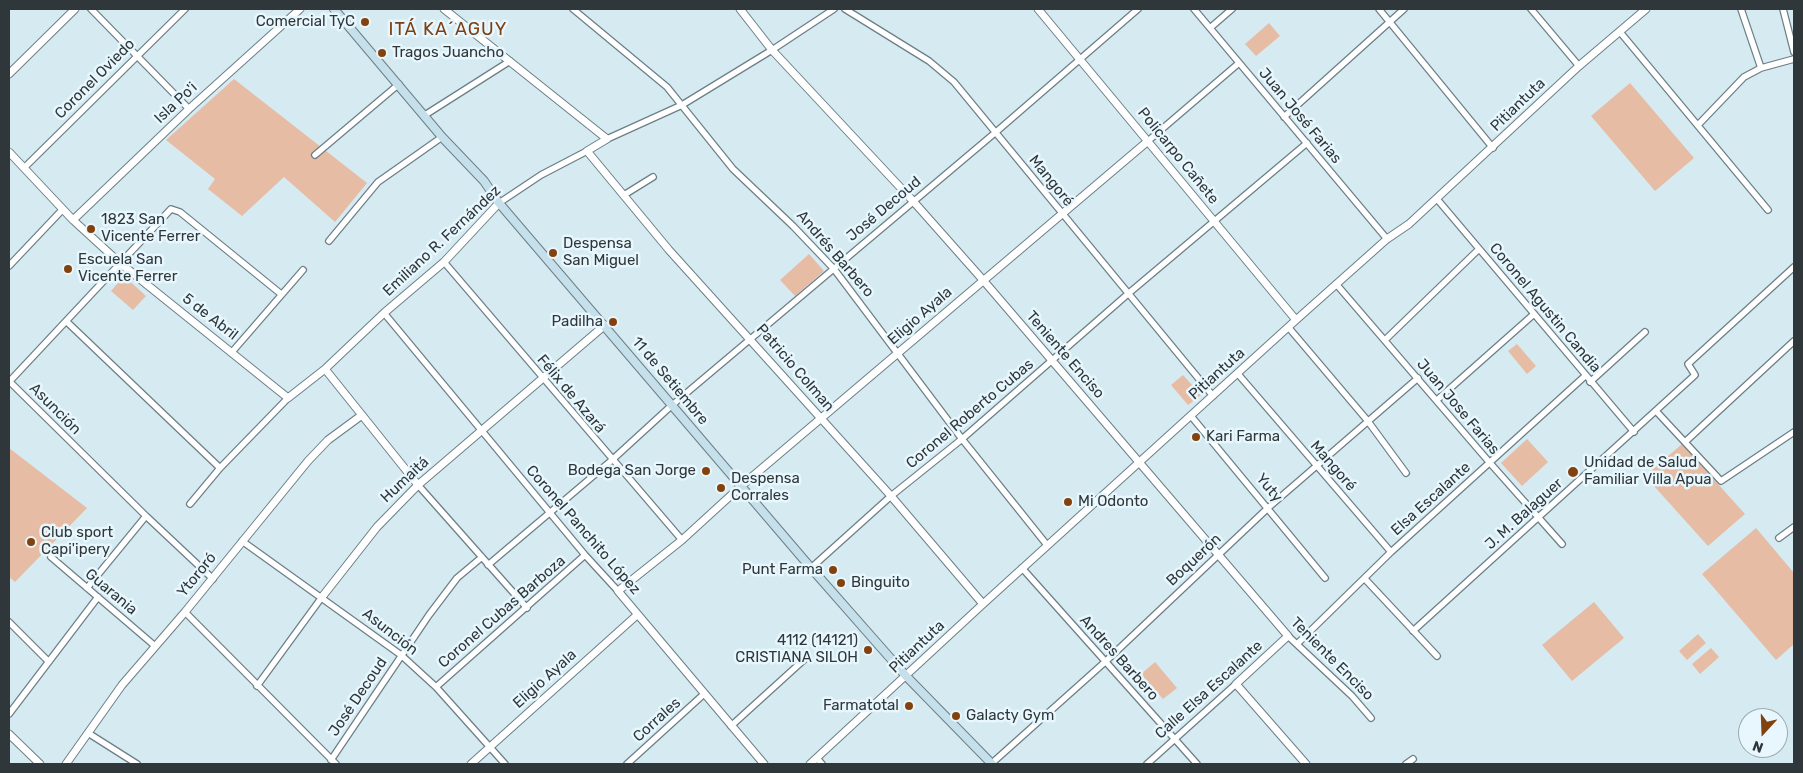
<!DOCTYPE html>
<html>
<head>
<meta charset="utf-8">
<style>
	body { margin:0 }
	#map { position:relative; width:1803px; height:773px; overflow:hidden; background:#d6eaf2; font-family:Rubik,sans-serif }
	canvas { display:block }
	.frame { position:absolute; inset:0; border:10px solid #2f373a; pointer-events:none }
	.north { position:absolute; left:1738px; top:708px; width:50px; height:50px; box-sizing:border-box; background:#e7f7fd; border:1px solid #9daaaf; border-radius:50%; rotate:200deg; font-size:14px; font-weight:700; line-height:20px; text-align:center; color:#2f373a }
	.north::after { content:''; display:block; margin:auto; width:18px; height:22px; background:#83410e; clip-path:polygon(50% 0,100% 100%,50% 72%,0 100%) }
</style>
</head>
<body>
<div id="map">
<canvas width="1803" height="773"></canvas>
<div class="frame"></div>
<div class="north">N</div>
</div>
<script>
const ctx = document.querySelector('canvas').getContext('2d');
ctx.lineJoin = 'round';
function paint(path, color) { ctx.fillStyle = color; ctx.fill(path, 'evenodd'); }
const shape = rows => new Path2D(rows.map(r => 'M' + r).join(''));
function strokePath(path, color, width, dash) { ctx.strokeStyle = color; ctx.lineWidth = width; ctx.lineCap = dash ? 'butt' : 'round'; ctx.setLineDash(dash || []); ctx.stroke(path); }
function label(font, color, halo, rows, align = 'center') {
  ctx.font = font + ' Rubik,sans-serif'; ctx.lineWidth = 5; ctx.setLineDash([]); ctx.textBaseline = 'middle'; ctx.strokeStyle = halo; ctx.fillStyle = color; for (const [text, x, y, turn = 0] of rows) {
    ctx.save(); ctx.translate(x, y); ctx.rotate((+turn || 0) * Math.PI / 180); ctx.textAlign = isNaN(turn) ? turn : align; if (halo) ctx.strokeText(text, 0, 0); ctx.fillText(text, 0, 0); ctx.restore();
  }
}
paint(shape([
	[1269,23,1280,36,1256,56,1245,44],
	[234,79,367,183,335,222,284,177,242,216,208,189,215,179,166,140],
	[1630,83,1694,158,1655,191,1591,116],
	[809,254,824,271,795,296,780,280],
	[124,276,146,296,133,310,111,291],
	[1517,344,1536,366,1527,374,1508,351],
	[1183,375,1201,395,1188,405,1171,385],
	[1527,439,1548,462,1522,486,1501,463],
	[1682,444,1745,514,1708,546,1645,476],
	[9,448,87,508,15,582,9,577],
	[1756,528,1794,573,1794,644,1776,660,1702,574],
	[1594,602,1624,638,1572,681,1542,645],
	[1698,634,1706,643,1687,660,1679,651],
	[1711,648,1719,657,1700,674,1692,664],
	[1155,662,1177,688,1163,699,1141,674]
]), '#e6bca4');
const minor = shape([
	[91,9,189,109],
	[573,9,667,87,733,169,793,226,834,269,962,439,1047,545],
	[845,9,929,61,954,82,1213,396],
	[1194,9,1387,239],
	[1379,9,1493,148],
	[1531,9,1579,66],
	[1741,9,1761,68],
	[1783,9,1794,52],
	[1210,28,1232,9],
	[1620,32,1768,210],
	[425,115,510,61],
	[1284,117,1404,9],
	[1698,125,1744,77,1761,68,1794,59],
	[607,139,682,105,772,50,834,9],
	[1148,141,1239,63],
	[315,155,399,84],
	[25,167,185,9],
	[624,195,653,177],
	[1437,199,1634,432],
	[499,203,541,175,587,151],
	[329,241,378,182,442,137],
	[444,262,682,540],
	[9,266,63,209],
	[1337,285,1490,463,1562,544],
	[384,313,585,555,618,591],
	[66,321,220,468],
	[1289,328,1367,420,1406,473],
	[1385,340,1479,249],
	[232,352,303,270],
	[1238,374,1391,552],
	[9,381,146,516,213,579],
	[9,382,171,209,180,212,281,294],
	[1590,382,1645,332],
	[1437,400,1534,314],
	[1656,411,1721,481,1794,432],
	[1191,416,1325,578],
	[1685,442,1794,341],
	[418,485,527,608],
	[190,504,220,468,288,398],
	[1779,538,1794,527],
	[242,541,401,655,436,687,505,764],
	[51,557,155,646],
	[488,565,612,460,671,406,996,132,1138,9],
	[811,568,891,496,962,439,1129,293,1307,143],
	[1022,568,1197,764],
	[1365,579,1437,656],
	[87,588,146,516],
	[185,612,336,764],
	[9,622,48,661],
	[1413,631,1695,375,1688,364,1794,267],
	[1288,636,1352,696,1371,718],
	[1297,644,1391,552,1585,376],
	[257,686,322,597],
	[436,687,585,555],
	[9,714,98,597],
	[731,726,807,657],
	[88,733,137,764],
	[817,758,822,764],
	[331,760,429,615,457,578,482,557],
	[627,764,704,694],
	[991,764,1105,662,1269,507,1418,378],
	[1147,764,1236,684],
	[1406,764,1413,759]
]);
const tertiary = shape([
	[444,9,607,139,587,151,669,250,891,496,983,604],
	[740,9,772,50,913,201,983,280,1288,636,1236,684,1306,764],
	[1038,9,1296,320],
	[9,74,75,9],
	[9,152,73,220,120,263,288,398,325,369,384,313,444,262,499,203],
	[73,220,189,109,300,9],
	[325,369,418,485],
	[322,597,377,527,418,485,605,325],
	[9,734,40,764],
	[66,764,122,685,185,612,308,461,328,440,362,415],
	[471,764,637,615],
	[764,764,618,591,682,540,740,487,1148,141],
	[810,764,983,604,1296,320,1387,239,1409,224,1579,66,1646,9]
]);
const secondary = shape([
	[334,9,442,137,484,181,499,203,811,568,906,676,992,764]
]);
strokePath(minor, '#6d7f86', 8);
strokePath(tertiary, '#6d7f86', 9);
strokePath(secondary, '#6d7f86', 10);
strokePath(minor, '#fff', 5.5);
strokePath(tertiary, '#fff', 7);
strokePath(secondary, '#c5e0ea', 8);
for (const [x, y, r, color] of [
	[365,22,5,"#83410e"],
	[382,53,5,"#83410e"],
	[91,229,5,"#83410e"],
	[553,253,5,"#83410e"],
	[68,269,5,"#83410e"],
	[613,322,5,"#83410e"],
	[1196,437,5,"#83410e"],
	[706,471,5,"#83410e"],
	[1573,472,6,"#83410e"],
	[721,488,5,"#83410e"],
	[1068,502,5,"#83410e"],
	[31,542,5,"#83410e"],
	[833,570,5,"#83410e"],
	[841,583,5,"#83410e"],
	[868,650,5,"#83410e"],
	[909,706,5,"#83410e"],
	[956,716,5,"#83410e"]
]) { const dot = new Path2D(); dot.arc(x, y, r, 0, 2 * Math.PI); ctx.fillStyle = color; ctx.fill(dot); strokePath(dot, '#e7f7fd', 2); }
label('15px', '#2f373a', '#e7f7fd', [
	["Comercial TyC",355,22,"right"],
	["Tragos Juancho",392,53],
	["1823 San",101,220],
	["Vicente Ferrer",101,237],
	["Despensa",563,244],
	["San Miguel",563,261],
	["Escuela San",78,260],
	["Vicente Ferrer",78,277],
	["Padilha",603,322,"right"],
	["Kari Farma",1206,437],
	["Unidad de Salud",1584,463],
	["Familiar Villa Apua",1584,480],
	["Bodega San Jorge",696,471,"right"],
	["Despensa",731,479],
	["Corrales",731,496],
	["Mi Odonto",1078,502],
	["Club sport",41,533],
	["Capi'ipery",41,550],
	["Punt Farma",823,570,"right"],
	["Binguito",851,583],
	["4112 (14121)",858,641,"right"],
	["CRISTIANA SILOH",858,658,"right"],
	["Farmatotal",899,706,"right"],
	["Galacty Gym",966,716]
], 'left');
label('15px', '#2f373a', '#e7f7fd', [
	["Coronel Oviedo",95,79,-45],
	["Isla Po'i",176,103,-43],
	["Pitiantuta",1518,105,-44],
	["Juan José Farias",1300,116,50],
	["Policarpo Cañete",1178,156,51],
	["Mangoré",1051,181,51],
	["José Decoud",884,209,-40],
	["Emiliano R. Fernández",442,241,-43],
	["Andrés Barbero",835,254,49],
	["Coronel Agustin Candia",1545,308,50],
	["Eligio Ayala",920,316,-41],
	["5 de Abril",210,317,38],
	["Teniente Enciso",1065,355,49],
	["Patricio Colman",795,368,49],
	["Pitiantuta",1217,374,-42],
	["11 de Setiembre",670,381,50],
	["Félix de Azará",571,394,50],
	["Juan Jose Farias",1458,407,50],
	["Asunción",55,409,45],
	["Coronel Roberto Cubas",970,414,-40],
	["Mangoré",1333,466,49],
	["Humaitá",405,480,-43],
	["Yuty",1269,488,50],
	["Elsa Escalante",1431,499,-42],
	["J. M. Balaguer",1524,514,-42],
	["Coronel Panchito López",583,530,49],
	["Boquerón",1194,560,-43],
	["Ytororó",197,575,-51],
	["Guarania",111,592,40],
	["Coronel Cubas Barboza",502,612,-41],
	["Asunción",390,632,38],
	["Pitiantuta",917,647,-43],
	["Andres Barbero",1119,658,48],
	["Teniente Enciso",1332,659,45],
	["Eligio Ayala",545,679,-42],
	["Calle Elsa Escalante",1209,690,-42],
	["José Decoud",358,697,-56],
	["Corrales",657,720,-42]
]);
ctx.letterSpacing = '1px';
label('18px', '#7d4015', '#e7f7fd', [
	["ITÁ KA´AGUY",448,30]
]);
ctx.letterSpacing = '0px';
</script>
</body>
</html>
